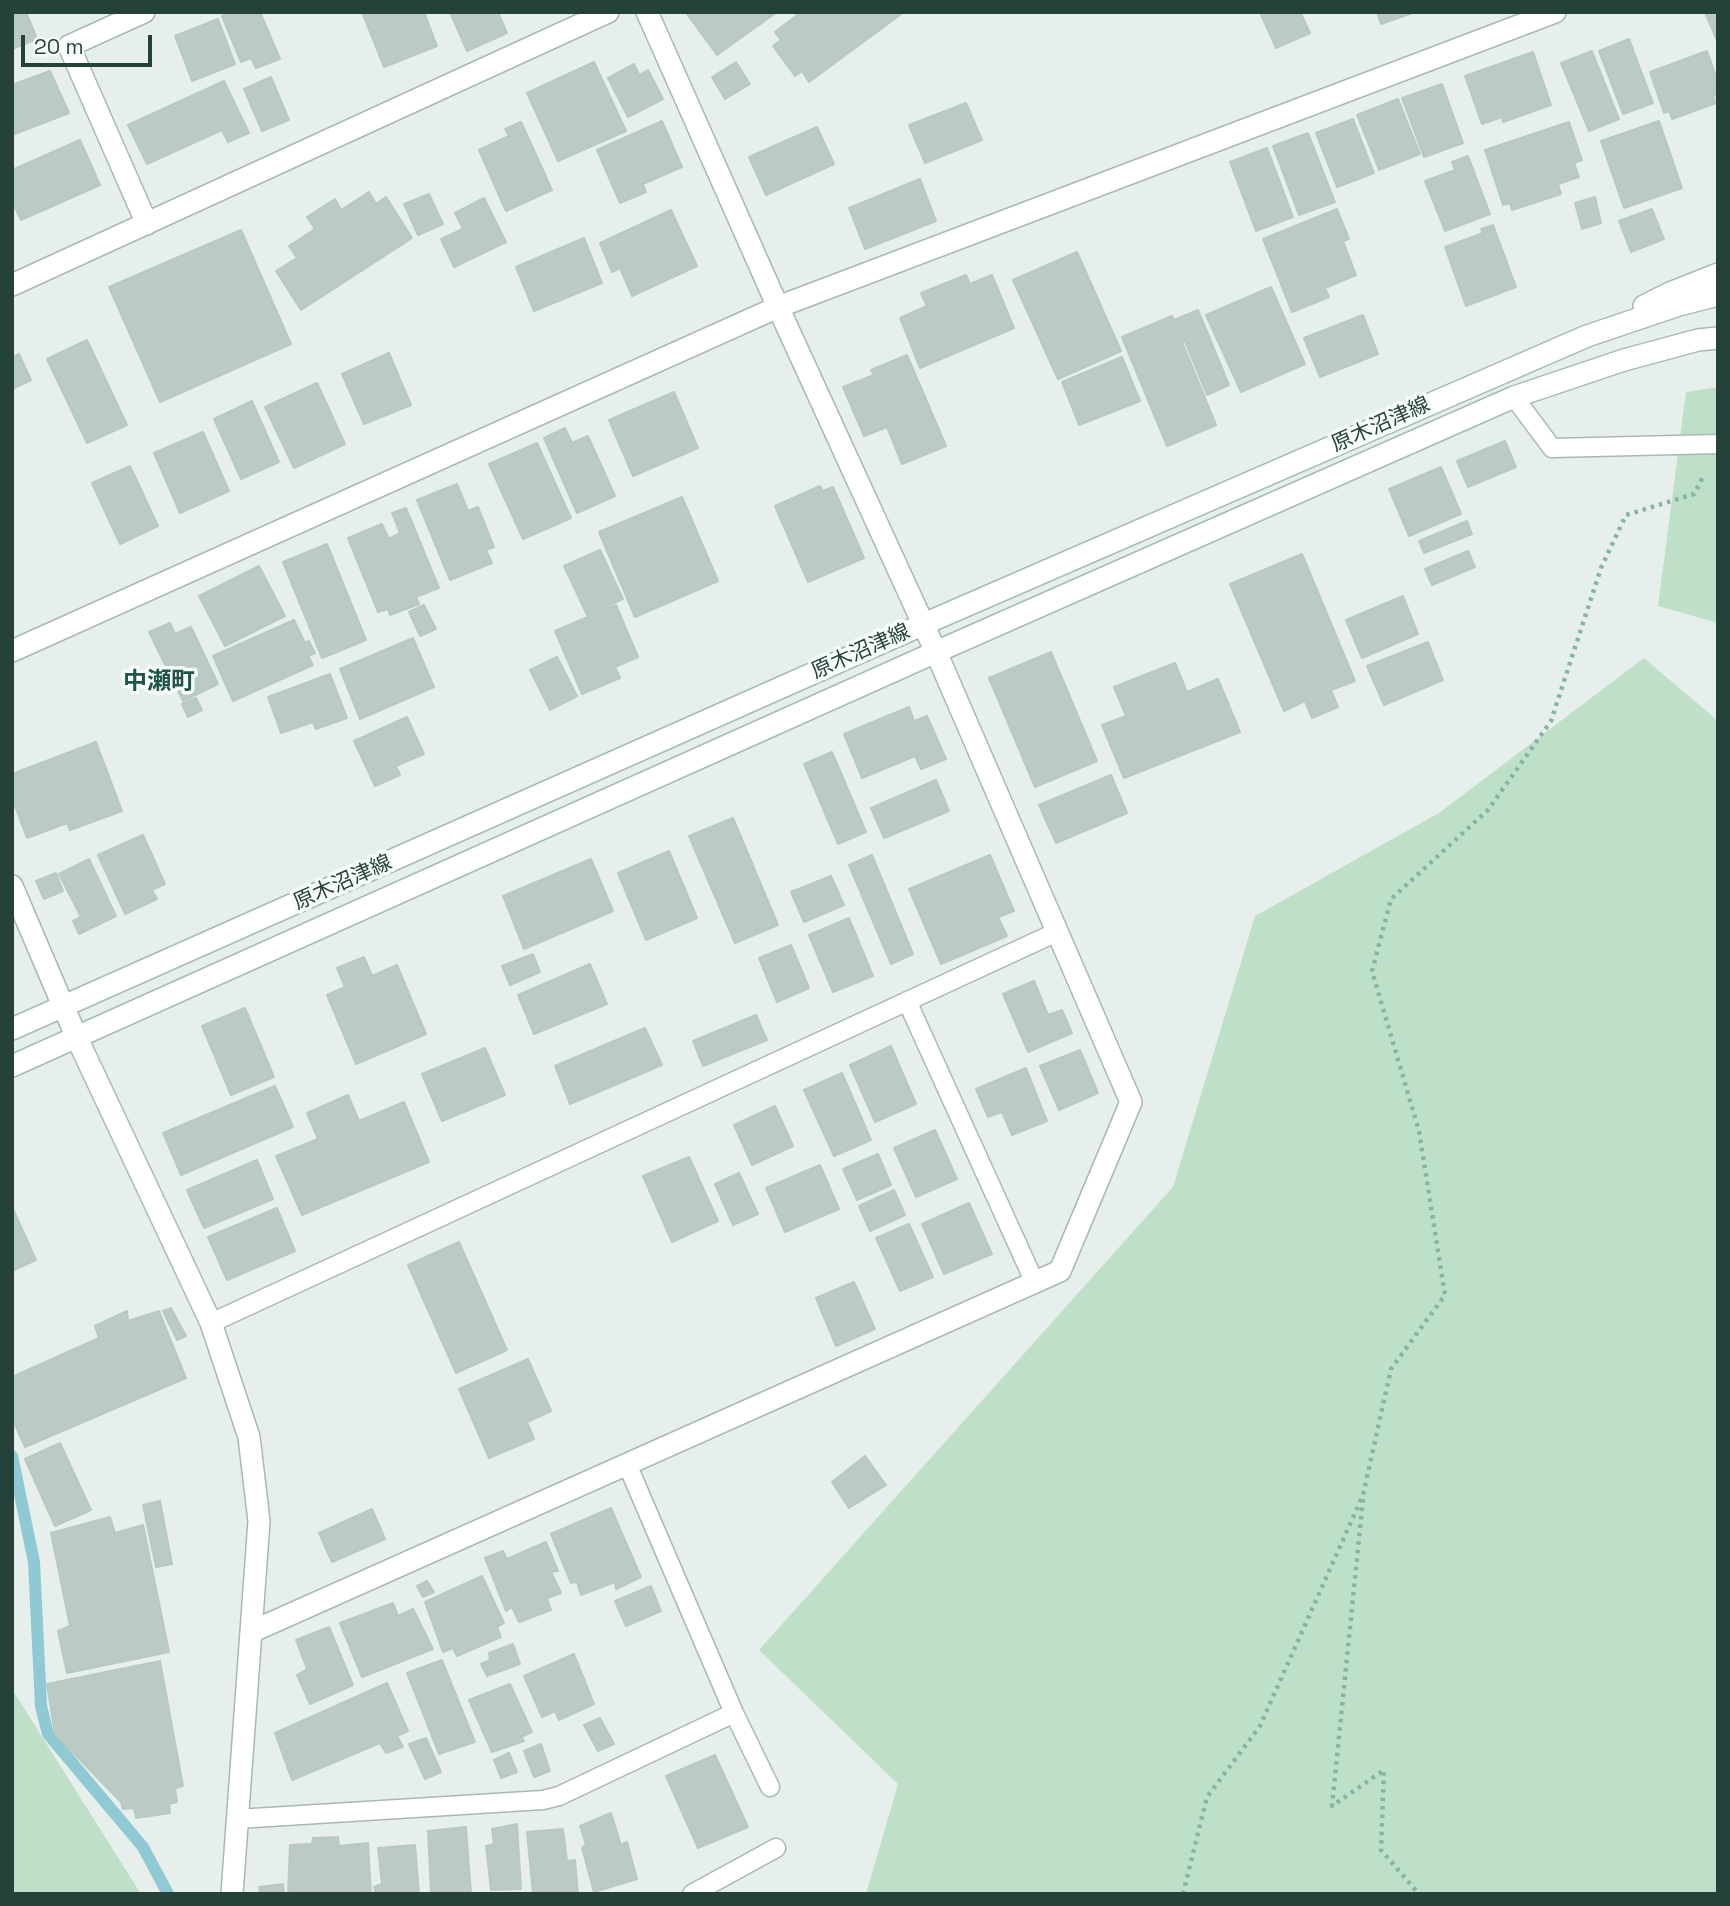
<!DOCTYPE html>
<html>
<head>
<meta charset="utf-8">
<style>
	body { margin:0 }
	#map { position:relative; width:1730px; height:1906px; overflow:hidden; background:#e6efeb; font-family:"Space Grotesk",sans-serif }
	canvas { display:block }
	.frame { position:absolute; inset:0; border:14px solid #24423a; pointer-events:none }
	.scale { position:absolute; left:21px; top:35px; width:131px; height:32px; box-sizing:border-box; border:4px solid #24423a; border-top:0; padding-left:9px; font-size:21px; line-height:24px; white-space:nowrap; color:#24423a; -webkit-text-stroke:5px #f7fbf9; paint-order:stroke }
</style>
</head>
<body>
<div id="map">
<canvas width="1730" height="1906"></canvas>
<div class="frame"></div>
<div class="scale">20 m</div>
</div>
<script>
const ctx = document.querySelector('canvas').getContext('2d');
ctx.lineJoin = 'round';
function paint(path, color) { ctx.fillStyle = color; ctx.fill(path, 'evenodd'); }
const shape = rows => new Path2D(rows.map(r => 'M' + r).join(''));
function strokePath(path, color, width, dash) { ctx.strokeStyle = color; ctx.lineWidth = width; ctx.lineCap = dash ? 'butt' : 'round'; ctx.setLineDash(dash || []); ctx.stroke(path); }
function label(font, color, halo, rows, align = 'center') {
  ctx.font = font + ' "Space Grotesk","Noto Sans JP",sans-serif'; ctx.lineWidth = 7; ctx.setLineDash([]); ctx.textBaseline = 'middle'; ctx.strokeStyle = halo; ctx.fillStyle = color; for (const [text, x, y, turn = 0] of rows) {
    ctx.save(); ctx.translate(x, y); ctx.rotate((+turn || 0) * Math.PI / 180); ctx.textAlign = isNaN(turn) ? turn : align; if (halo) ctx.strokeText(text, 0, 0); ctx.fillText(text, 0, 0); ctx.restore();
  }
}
paint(shape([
	[1718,387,1718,623,1658,606,1686,392],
	[1644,658,1718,721,1718,1894,866,1894,898,1784,759,1650,1173,1187,1255,916,1439,813],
	[12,1689,141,1894,12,1894]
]), '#bfe0c8');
strokePath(shape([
	[12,1456,34,1562,41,1706,48,1734,143,1847,168,1894]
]), '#8ec9d4', 12);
const building = shape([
	[12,12,26,12,37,39,12,49,12,12],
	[230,12,260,12,280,59,256,68,251,58,241,62,222,16,230,12],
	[362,12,424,12,437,46,384,67,362,12],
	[450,12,498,12,507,33,467,51,450,12],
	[689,12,777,12,717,55,687,14,689,12],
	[801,12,904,12,809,82,802,71,795,76,773,46,781,40,775,32,801,12],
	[1260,12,1300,12,1310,33,1276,48,1260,12],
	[1377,12,1415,12,1381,24,1377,12],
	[1705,12,1718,12,1718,43,1705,12],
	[218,19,235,64,192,81,175,36,218,19],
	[1629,39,1653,103,1623,114,1599,51,1629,39],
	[1592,51,1619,119,1589,131,1561,63,1592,51],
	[1707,51,1718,82,1718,94,1713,96,1716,103,1672,119,1669,111,1664,113,1650,72,1707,51],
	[1533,52,1551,105,1503,122,1502,117,1482,124,1465,76,1533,52],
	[594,62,626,131,558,161,527,93,594,62],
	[736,62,750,84,725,99,712,77,736,62],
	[634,64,639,75,648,70,663,99,628,117,608,78,634,64],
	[50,71,69,113,12,135,12,85,50,71],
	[271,77,289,120,262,131,244,89,271,77],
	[224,81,249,133,228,142,222,130,147,164,128,125,224,81],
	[1442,84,1463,143,1424,157,1402,98,1442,84],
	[1398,99,1420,154,1379,170,1357,115,1398,99],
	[966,103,982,140,925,163,909,125,966,103],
	[1353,119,1374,173,1337,187,1316,133,1353,119],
	[662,121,682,167,643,184,646,192,620,203,597,150,662,121],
	[1659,121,1682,188,1624,208,1601,141,1659,121],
	[521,122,552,190,506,211,479,150,509,136,505,129,521,122],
	[1569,122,1582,160,1574,163,1579,177,1558,184,1561,194,1512,210,1510,203,1503,205,1485,150,1569,122],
	[817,127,834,164,766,195,749,157,817,127],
	[1308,133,1335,202,1299,215,1273,146,1308,133],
	[80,140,100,185,21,220,12,202,12,170,80,140],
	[1267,148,1293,217,1256,231,1230,162,1267,148],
	[1468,156,1490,214,1445,231,1425,181,1455,170,1452,162,1468,156],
	[920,179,936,221,865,249,849,208,920,179],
	[369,192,376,204,386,197,412,238,301,310,276,271,297,258,289,246,315,229,307,217,335,199,341,210,369,192],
	[429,194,443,224,418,235,404,204,429,194],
	[1595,197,1601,223,1582,229,1575,203,1595,197],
	[484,198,506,242,454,267,441,239,463,229,455,213,484,198],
	[1337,209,1349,239,1343,241,1356,275,1325,288,1329,297,1292,312,1263,239,1337,209],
	[1652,209,1664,239,1631,252,1619,221,1652,209],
	[671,210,697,266,632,296,620,268,612,272,600,243,671,210],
	[1493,225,1516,287,1466,306,1445,247,1483,233,1481,229,1493,225],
	[241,230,291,344,160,402,109,287,241,230],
	[584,238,602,283,534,311,516,267,584,238],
	[1077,252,1121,351,1058,379,1013,280,1077,252],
	[966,275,970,284,992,275,1014,328,920,368,900,318,927,306,921,293,966,275],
	[1271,287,1305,364,1241,392,1206,315,1271,287],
	[1198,310,1229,385,1207,395,1185,341,1182,342,1216,425,1167,446,1122,337,1172,316,1174,320,1198,310],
	[1363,315,1378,354,1320,377,1304,338,1363,315],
	[87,340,127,425,87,443,47,359,87,340],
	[389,353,411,405,364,424,342,374,389,353],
	[19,354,31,380,12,389,12,357,19,354],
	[907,355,946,446,902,464,887,427,864,436,843,387,874,375,871,370,907,355],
	[1122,357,1140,401,1079,425,1062,382,1122,357],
	[317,383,345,444,294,468,265,407,317,383],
	[674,392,698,448,633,476,609,420,674,392],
	[252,401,279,462,241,479,214,419,252,401],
	[565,428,572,443,588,436,615,496,577,513,544,438,565,428],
	[203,432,229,491,180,513,154,453,203,432],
	[1505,441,1516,467,1468,487,1457,461,1505,441],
	[537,443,571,518,523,539,489,464,537,443],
	[130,466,158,526,120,544,92,483,130,466],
	[1441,467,1461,514,1409,536,1389,489,1441,467],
	[457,484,468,511,478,507,494,547,486,550,492,563,450,580,417,500,457,484],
	[820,486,823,491,833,487,864,558,808,582,775,506,820,486],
	[682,497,718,581,635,617,599,532,682,497],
	[406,508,439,588,416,597,419,604,390,615,388,609,378,612,348,538,382,524,389,539,400,533,392,513,406,508],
	[1467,521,1472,534,1424,553,1419,541,1467,521],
	[327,544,366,640,322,658,283,562,327,544],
	[600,550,623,599,587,615,564,566,600,550],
	[1468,551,1475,567,1432,585,1425,569,1468,551],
	[1302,554,1355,681,1331,690,1338,707,1312,718,1305,701,1284,711,1230,584,1302,554],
	[259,566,285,616,225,646,199,596,259,566],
	[1403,596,1418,634,1362,658,1346,620,1403,596],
	[424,605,436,629,420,636,409,612,424,605],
	[616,605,638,657,615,667,620,678,582,694,555,631,616,605],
	[294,620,305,643,309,641,315,653,308,656,313,665,233,701,213,656,294,620],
	[170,623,175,634,191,627,218,684,183,701,149,632,170,623],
	[413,638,434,687,360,719,340,669,413,638],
	[1428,642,1443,680,1384,705,1367,666,1428,642],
	[1051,652,1097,761,1035,787,989,678,1051,652],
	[557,657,577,696,550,710,530,670,557,657],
	[1175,663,1187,692,1218,679,1240,732,1124,778,1102,725,1126,716,1114,687,1175,663],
	[330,674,347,718,316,729,313,722,281,733,268,697,330,674],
	[196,698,202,710,188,717,182,704,196,698],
	[909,707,914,721,927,716,946,759,921,769,915,756,862,778,844,734,909,707],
	[407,717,424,754,396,766,400,775,375,786,354,741,407,717],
	[96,742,122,811,70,830,67,823,27,838,12,798,12,774,96,742],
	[832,752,866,832,838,844,804,764,832,752],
	[1111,775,1127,813,1056,843,1039,805,1111,775],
	[936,780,949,811,884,838,871,808,936,780],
	[733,818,778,925,735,943,689,836,733,818],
	[143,835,165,884,152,890,157,899,125,914,98,855,143,835],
	[669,851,697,918,646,940,618,873,669,851],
	[872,855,913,954,891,964,849,865,872,855],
	[990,855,1014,911,998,917,1007,936,941,964,909,889,990,855],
	[89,859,116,916,79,934,73,921,81,917,59,874,89,859],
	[591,859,613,911,524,949,503,896,591,859],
	[56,873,63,891,44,899,36,881,56,873],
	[831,876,844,905,804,922,791,892,831,876],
	[849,918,873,976,833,992,809,935,849,918],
	[791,945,809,988,777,1002,759,958,791,945],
	[533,954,540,972,510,985,502,966,533,954],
	[364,957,372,976,397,965,426,1034,356,1064,327,995,345,987,337,968,364,957],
	[590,964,607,1004,534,1034,518,995,590,964],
	[1034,981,1048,1015,1062,1010,1072,1033,1028,1052,1003,994,1034,981],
	[245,1008,274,1077,231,1095,202,1026,245,1008],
	[756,1015,767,1040,703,1066,693,1041,756,1015],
	[645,1028,662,1065,570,1104,555,1066,645,1028],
	[891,1046,916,1104,875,1122,850,1065,891,1046],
	[485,1048,505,1095,442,1121,422,1074,485,1048],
	[1080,1050,1098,1093,1059,1110,1040,1066,1080,1050],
	[1026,1068,1047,1121,1012,1135,1002,1112,988,1117,976,1089,1026,1068],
	[842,1073,871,1140,834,1156,804,1090,842,1073],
	[275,1086,293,1127,181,1175,163,1133,275,1086],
	[348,1095,359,1121,404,1102,429,1162,302,1215,276,1156,318,1139,307,1113,348,1095],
	[775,1106,793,1146,752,1165,734,1125,775,1106],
	[935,1130,957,1179,916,1197,894,1148,935,1130],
	[878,1154,891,1185,857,1200,843,1169,878,1154],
	[689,1157,718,1221,672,1242,643,1176,689,1157],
	[257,1160,273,1199,204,1228,187,1190,257,1160],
	[820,1165,839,1209,785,1232,766,1188,820,1165],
	[739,1173,758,1214,733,1225,715,1184,739,1173],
	[894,1190,905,1215,870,1231,859,1206,894,1190],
	[969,1203,992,1254,944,1274,922,1224,969,1203],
	[12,1207,36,1260,12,1271,12,1207],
	[277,1208,295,1251,227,1280,208,1237,277,1208],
	[909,1224,933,1277,900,1291,876,1238,909,1224],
	[459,1242,507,1350,456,1373,408,1265,459,1242],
	[854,1282,875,1329,836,1346,816,1298,854,1282],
	[171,1308,186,1336,177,1340,163,1311,171,1308],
	[127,1311,128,1321,159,1311,186,1378,25,1447,12,1418,12,1377,99,1338,95,1326,127,1311],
	[528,1359,551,1411,527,1422,534,1439,489,1458,459,1389,528,1359],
	[60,1443,91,1510,55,1526,25,1459,60,1443],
	[865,1456,886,1485,849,1508,832,1482,865,1456],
	[160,1501,172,1564,156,1567,143,1505,160,1501],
	[611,1508,641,1577,616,1589,615,1582,581,1595,577,1582,571,1583,551,1534,611,1508],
	[372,1509,385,1539,332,1562,319,1533,372,1509],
	[110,1517,115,1533,143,1525,169,1652,67,1673,58,1631,70,1626,51,1533,110,1517],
	[546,1542,558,1571,551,1572,561,1593,547,1598,551,1610,519,1622,512,1607,506,1611,485,1558,503,1551,507,1559,546,1542],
	[482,1576,504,1623,497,1627,501,1637,457,1656,453,1648,443,1652,425,1602,482,1576],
	[427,1581,434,1592,423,1597,417,1586,427,1581],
	[651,1586,661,1611,626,1626,615,1601,651,1586],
	[393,1603,398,1616,413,1609,433,1649,362,1677,340,1623,393,1603],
	[329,1627,353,1685,310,1704,297,1675,307,1669,296,1640,329,1627],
	[513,1644,520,1664,487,1676,481,1664,490,1660,489,1653,513,1644],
	[574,1654,594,1704,559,1720,555,1711,542,1717,524,1676,574,1654],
	[442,1660,475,1742,439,1754,407,1673,442,1660],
	[160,1661,183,1786,175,1788,177,1802,169,1804,170,1813,136,1818,134,1808,123,1809,121,1802,55,1734,47,1684,160,1661],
	[387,1683,408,1731,397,1736,403,1747,386,1753,380,1743,292,1780,275,1733,387,1683],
	[510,1684,532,1732,521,1737,524,1741,492,1752,469,1700,510,1684],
	[600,1718,614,1744,598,1751,584,1725,600,1718],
	[426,1738,441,1772,425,1779,409,1744,426,1738],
	[541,1744,550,1771,534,1777,524,1751,541,1744],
	[509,1753,517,1772,501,1778,494,1760,509,1753],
	[715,1755,748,1827,698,1848,666,1776,715,1755],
	[611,1813,621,1845,627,1842,637,1879,594,1892,582,1848,586,1844,580,1826,611,1813],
	[517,1824,521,1889,491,1890,486,1846,494,1844,492,1829,517,1824],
	[466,1827,471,1894,431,1893,428,1831,466,1827],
	[563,1829,567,1861,575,1860,578,1894,533,1894,527,1832,563,1829],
	[338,1837,339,1846,368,1843,371,1894,288,1894,290,1845,312,1844,313,1838,338,1837],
	[415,1845,419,1894,376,1894,374,1887,382,1884,378,1848,415,1845],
	[283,1884,284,1894,260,1894,259,1887,283,1884]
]);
paint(building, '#bbcac4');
strokePath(building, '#b8c9c2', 2);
const service = shape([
	[1514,397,1552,448,1718,444],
	[907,1001,1035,1283],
	[211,1323,1057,932],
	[627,1464,734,1713,770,1787],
	[237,1819,543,1800,559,1796,734,1713],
	[692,1894,776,1848]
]);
const minor = shape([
	[144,12,69,46,147,224],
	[12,285,608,12],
	[12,651,778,307,1555,12],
	[12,886,76,1036,211,1323,249,1437,259,1521,232,1894],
	[251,1632,1060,1271,1131,1102,936,652,778,307,647,12]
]);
const secondary = shape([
	[1644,306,1670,293,1718,274],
	[12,1029,924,624,1587,336,1679,305,1718,295],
	[12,1066,936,652,1514,397,1624,360,1698,340,1718,338]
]);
strokePath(service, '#a8b8b2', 21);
strokePath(minor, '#a8b8b2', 24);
strokePath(secondary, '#a4bbb3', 24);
strokePath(shape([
	[1363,1499,1332,1806,1384,1770,1381,1850,1419,1894],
	[1183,1894,1207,1797,1260,1726,1363,1495,1391,1369,1445,1295,1419,1131,1372,971,1391,899,1488,810,1551,721,1601,568,1626,515,1694,494,1703,477]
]), '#86b3a5', 4.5, [3.5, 5]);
strokePath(service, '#fff', 18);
strokePath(minor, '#fff', 21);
strokePath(secondary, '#fff', 21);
label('21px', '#24423a', '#f7fbf9', [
	["原木沼津線",1381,425,-24],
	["原木沼津線",861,652,-24],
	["原木沼津線",343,883,-24]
]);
label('bold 24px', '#1f5548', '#f7fbf9', [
	["中瀬町",159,682]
]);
</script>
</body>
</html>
